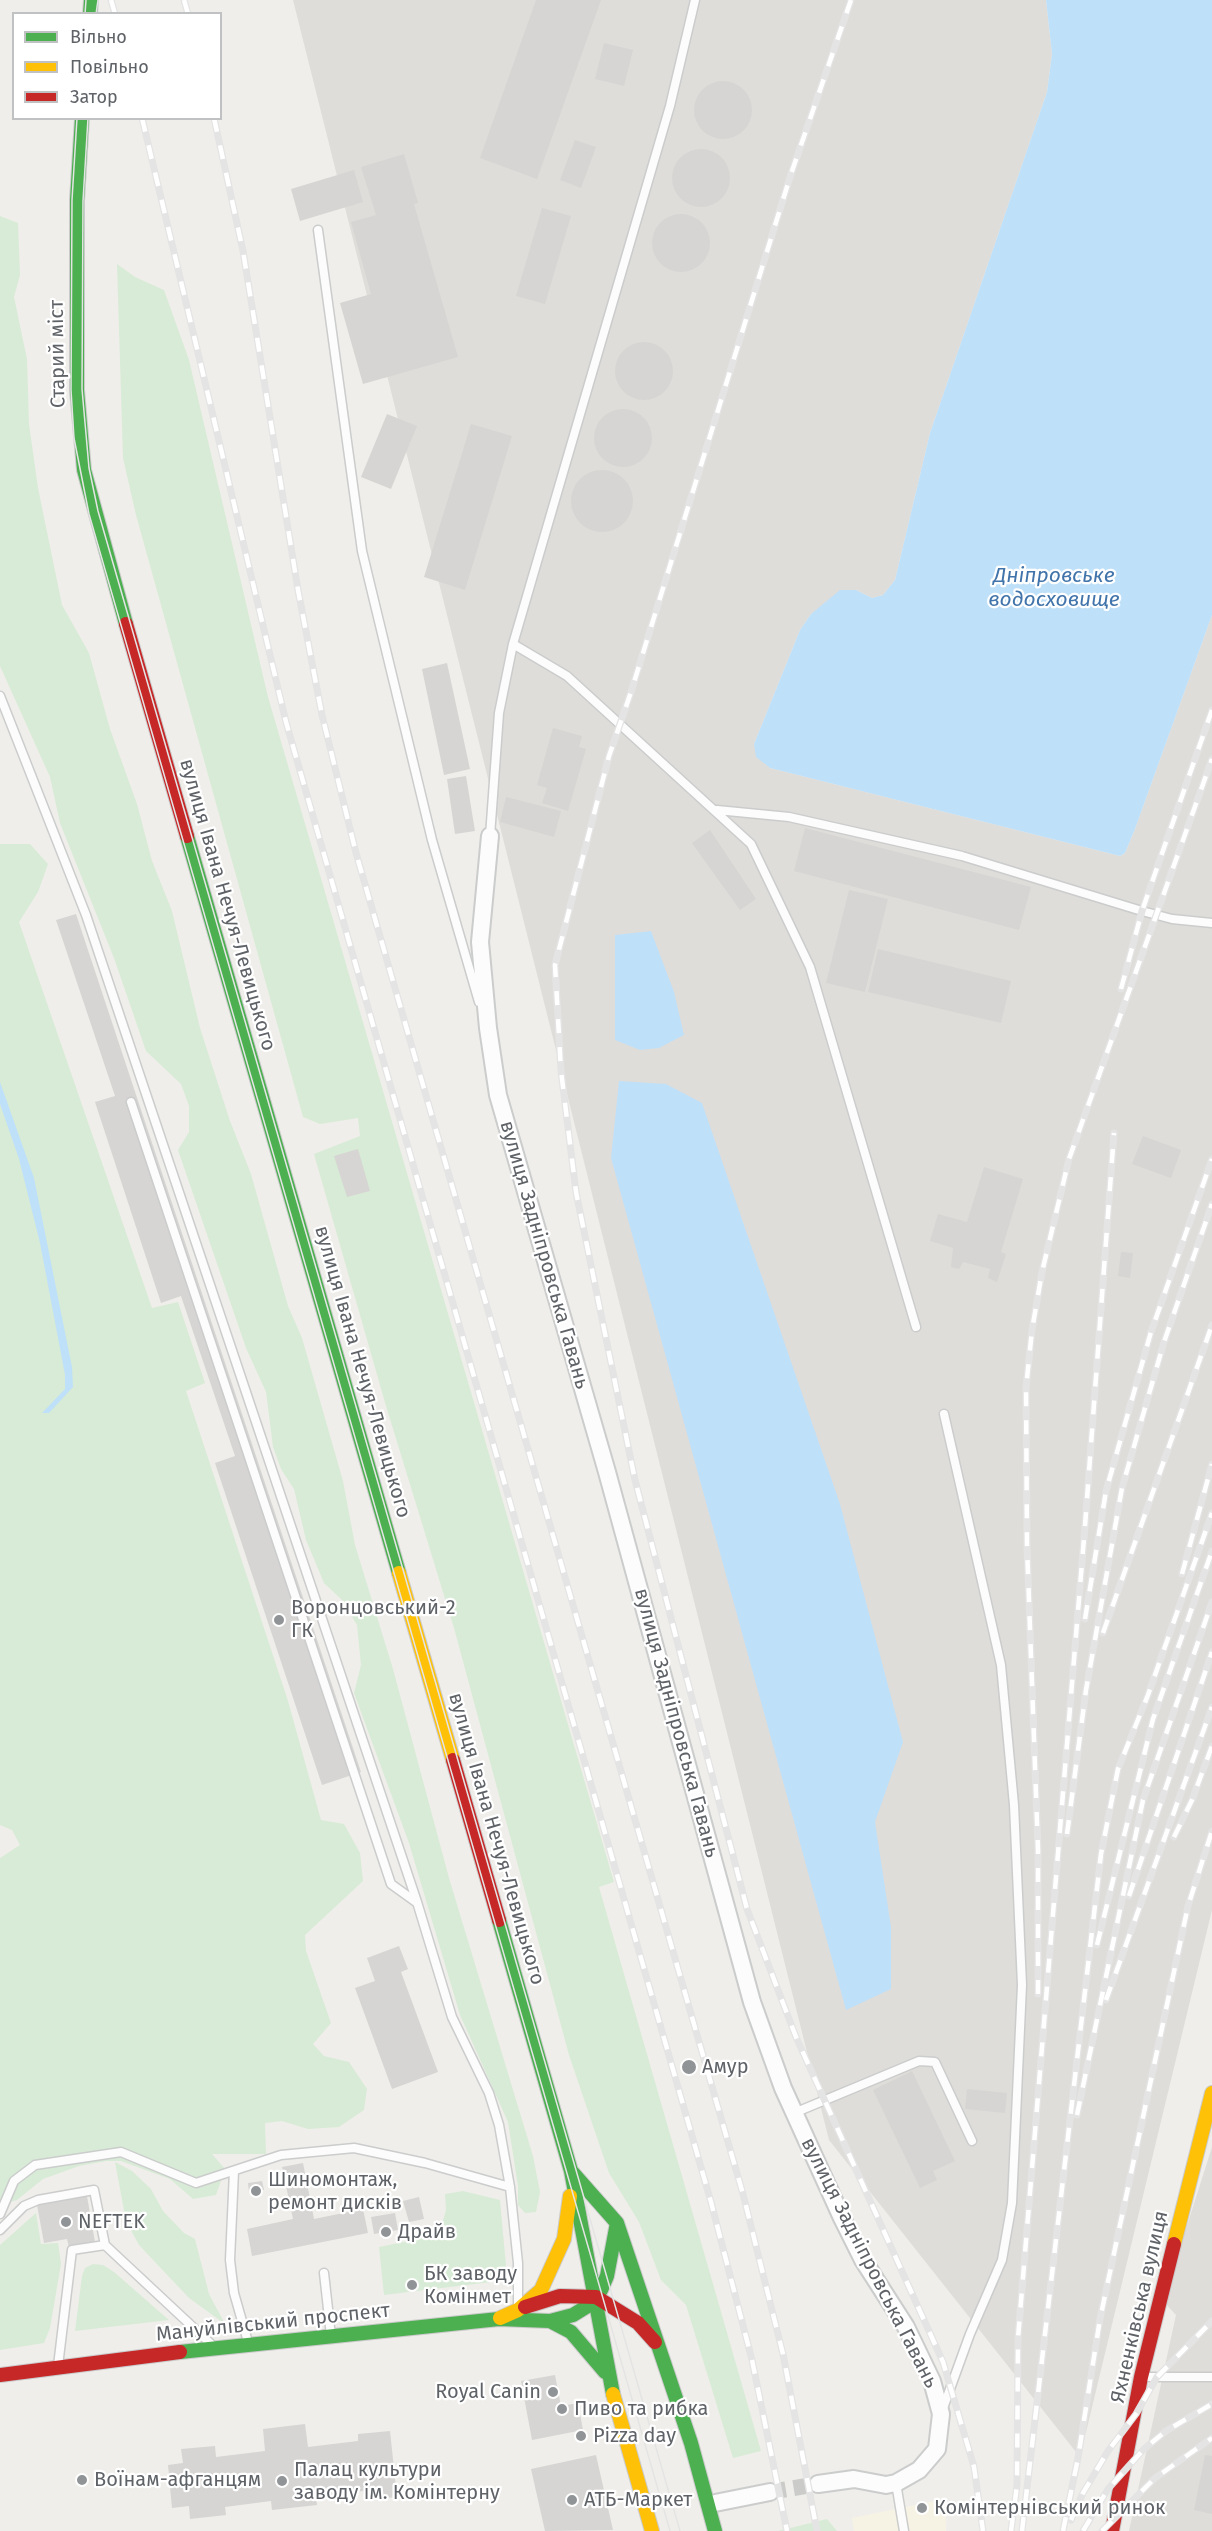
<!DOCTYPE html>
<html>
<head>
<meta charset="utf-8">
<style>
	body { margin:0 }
	#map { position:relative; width:1212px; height:2531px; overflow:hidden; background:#efeeea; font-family:"Fira Sans",sans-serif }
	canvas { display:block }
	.legend { position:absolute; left:12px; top:12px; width:210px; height:108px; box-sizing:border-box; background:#fff; border:2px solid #bfc1c3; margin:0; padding:8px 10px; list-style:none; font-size:18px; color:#5f6368 }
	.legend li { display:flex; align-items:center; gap:12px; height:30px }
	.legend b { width:30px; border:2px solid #bfc1c3 }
</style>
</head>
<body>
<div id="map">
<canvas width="1212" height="2531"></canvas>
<ul class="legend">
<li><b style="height:8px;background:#4caf50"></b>Вільно</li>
<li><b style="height:8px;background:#ffc107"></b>Повільно</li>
<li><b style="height:8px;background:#c62828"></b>Затор</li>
</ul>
</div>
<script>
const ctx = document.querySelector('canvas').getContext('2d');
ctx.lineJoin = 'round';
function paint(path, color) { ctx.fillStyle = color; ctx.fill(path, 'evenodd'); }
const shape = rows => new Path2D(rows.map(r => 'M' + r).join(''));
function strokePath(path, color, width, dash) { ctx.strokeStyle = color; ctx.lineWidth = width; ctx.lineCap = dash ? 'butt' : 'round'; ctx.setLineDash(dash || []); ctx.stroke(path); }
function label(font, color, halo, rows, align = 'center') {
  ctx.font = font + ' "Fira Sans",sans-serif'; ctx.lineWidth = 4.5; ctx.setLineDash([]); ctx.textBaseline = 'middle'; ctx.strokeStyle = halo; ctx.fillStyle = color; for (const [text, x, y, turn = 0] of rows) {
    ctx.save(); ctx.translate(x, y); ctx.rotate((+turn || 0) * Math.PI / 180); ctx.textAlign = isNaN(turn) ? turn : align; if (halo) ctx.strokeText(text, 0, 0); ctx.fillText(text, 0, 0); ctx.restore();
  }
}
paint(shape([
	[945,2499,946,2531,854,2531,852,2518]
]), '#f7f3e4');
paint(shape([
	[293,0,1046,0,1052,54,1047,92,930,433,895,580,883,595,872,598,856,590,811,614,800,630,754,744,770,768,1120,856,1125,853,1135,829,1212,615,1212,1910,1080,2457,829,2140],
	[1212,2147,1212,2531,1129,2531,1176,2315,1163,2301]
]), '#dfddda');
paint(shape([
	[0,216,18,223,20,275,14,297,27,359,29,424,38,488,62,605,89,653,110,729,137,804,152,861,172,911,200,1028,230,1121,251,1174,288,1306,302,1338,343,1481,355,1545,393,1669,449,1878,533,2156,540,2192,536,2212,525,2213,518,2205,518,2186,508,2122,460,2015,409,1843,354,1693,361,1665,357,1625,341,1599,324,1583,306,1540,294,1489,281,1469,273,1447,266,1392,246,1348,178,1150,189,1132,189,1106,181,1084,146,1051,114,958,60,823,50,777,0,666],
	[117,264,135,277,164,290,189,360,268,697,614,1882,599,1887,761,2451,733,2458,686,2305,661,2280,639,2222,609,2173,569,2055,454,1628,386,1406,314,1154,360,1136,358,1118,320,1124,303,1117,136,515,123,458],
	[0,844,30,844,48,864,38,892,19,922,152,1308,178,1302,205,1383,186,1391,288,1701,321,1820,344,1824,360,1853,363,1881,305,1935,306,1951,331,2023,313,2044,324,2056,349,2062,367,2089,364,2110,339,2127,308,2129,282,2121,265,2123,266,2154,212,2154,225,2169,216,2195,193,2199,170,2179,121,2161,106,2161,79,2166,43,2179,17,2200,0,2205,0,1858,20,1845,12,1830,0,1825],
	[115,2162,132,2171,151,2189,163,2211,184,2233,195,2239,209,2294,225,2324,189,2298,139,2245,126,2221],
	[463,2191,500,2200,506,2266,499,2281,384,2295,379,2247,439,2235,446,2210,445,2194],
	[36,2213,41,2244,58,2243,61,2264,50,2328,44,2343,0,2350,0,2245],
	[93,2264,103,2265,114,2272,169,2320,75,2331,82,2276,85,2268],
	[827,2519,837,2531,778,2531]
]), '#d8ebd6');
paint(shape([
	[1046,0,1212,0,1212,615,1135,829,1125,853,1120,856,770,768,756,757,754,744,800,630,811,614,840,590,856,590,872,598,883,595,895,580,930,433,1047,92,1052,54],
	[651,931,674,992,684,1035,659,1048,640,1050,615,1040,615,935],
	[619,1081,666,1084,702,1103,840,1504,903,1742,875,1822,891,1927,891,1989,846,2010,611,1158],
	[0,1082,34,1178,72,1367,73,1387,49,1413,42,1413,65,1389,65,1375,40,1243,19,1159,0,1104]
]), '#bfe0f9');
paint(shape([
	[536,0,601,0,537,179,480,158],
	[604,43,633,50,624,86,595,79],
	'694 110a29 29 0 1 1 58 0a29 29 0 1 1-58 0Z',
	[575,140,596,147,581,188,560,180],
	'672 178a29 29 0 1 1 58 0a29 29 0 1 1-58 0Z',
	[404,154,418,203,414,204,458,357,363,384,340,303,371,294,351,222,376,215,361,167],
	[354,170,363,202,300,221,291,189],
	[542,208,571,216,545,304,516,296],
	'652 243a29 29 0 1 1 58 0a29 29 0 1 1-58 0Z',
	'615 371a29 29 0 1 1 58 0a29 29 0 1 1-58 0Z',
	'594 438a29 29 0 1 1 58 0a29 29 0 1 1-58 0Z',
	[387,414,417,426,391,489,361,477],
	[471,424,512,436,465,590,424,577],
	'571 501a31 31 0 1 1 62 0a31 31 0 1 1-62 0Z',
	[447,663,470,769,444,775,422,669],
	[553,728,582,736,579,747,586,749,568,811,542,803,547,788,537,785],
	[466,776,475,831,455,834,447,779],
	[506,797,561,811,554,837,500,822],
	[805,828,1031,887,1019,930,794,871],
	[710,830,756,899,740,910,692,843],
	[849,890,888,899,865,992,826,983],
	[76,914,361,1772,322,1785,215,1463,235,1456,181,1296,161,1303,95,1102,115,1096,56,920],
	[878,949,1011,981,1001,1023,868,992],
	[1143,1136,1181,1150,1171,1178,1132,1164],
	[358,1149,370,1191,347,1197,334,1156],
	[984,1167,1023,1179,1001,1252,1006,1254,997,1282,988,1278,990,1269,963,1262,959,1269,951,1267,953,1248,930,1241,938,1214,967,1222],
	[1121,1252,1133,1253,1130,1278,1118,1276],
	[399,1946,408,1969,401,1972,438,2072,392,2089,355,1988,375,1981,367,1958],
	[912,2071,955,2161,933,2171,937,2180,920,2188,873,2090],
	[967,2089,1007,2093,1005,2113,965,2109],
	[303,2163,314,2219,363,2209,368,2233,252,2256,247,2229,293,2219,282,2167],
	[262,2181,264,2190,249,2192,248,2183],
	[87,2196,95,2242,69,2247,67,2239,44,2243,37,2205],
	[419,2197,424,2219,409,2222,403,2201],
	[395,2213,398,2230,374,2234,371,2217],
	[555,2375,561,2406,578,2403,583,2430,532,2440,521,2381],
	[305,2424,308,2447,358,2441,358,2434,390,2431,397,2497,365,2500,363,2491,316,2497,317,2505,272,2510,271,2501,225,2507,226,2515,190,2519,189,2506,172,2508,168,2465,183,2463,181,2449,215,2446,216,2457,265,2451,263,2429],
	[596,2455,613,2530,545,2531,531,2469],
	[1205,2455,1212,2456,1212,2514,1194,2510]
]), '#d6d5d3');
strokePath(shape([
	[770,2492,818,2484]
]), '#cbcbca', 16, [16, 8]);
const lane = shape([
	[318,230,362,551,432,840,479,1002],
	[513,644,567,676,751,844,810,967,916,1327],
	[0,696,86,915,417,1902,452,2017,489,2093,499,2125,510,2187,518,2263,518,2306],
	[717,810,789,817,962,856,1142,911,1172,919,1212,923],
	[490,836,499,713,513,644,670,106,695,0],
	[131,1102,391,1884,416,1902],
	[794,2113,919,2061,935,2062,972,2141],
	[234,2171,230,2260,234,2293,248,2342],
	[0,2214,14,2181,35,2165,121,2152,196,2183,281,2155,354,2148,425,2163,510,2187],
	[0,2230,24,2206,38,2200,94,2190,105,2245,211,2344],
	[324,2273,331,2336],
	[58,2366,72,2250,105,2245],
	[1143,2377,1212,2377],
	[942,2411,970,2334,1002,2260,1012,2203,1022,1985,1014,1805,1001,1665,944,1414],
	[896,2483,904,2531]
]);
const street = shape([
	[490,836,480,942,488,1028,498,1095,607,1472,752,2002,783,2088,842,2218,863,2260,906,2327,932,2381,941,2414,937,2449,919,2470,896,2483,886,2485,854,2479,818,2484],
	[710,2504,770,2492]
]);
const fast = shape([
	[90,14,91,0],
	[82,118,77,200,77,390,84,470,126,624],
	[187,836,399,1573],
	[499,1920,571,2171,613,2394],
	[572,2172,617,2223,691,2443,715,2531],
	[550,2321,571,2332,605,2372],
	[180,2352,499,2319,550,2321,573,2315,586,2307,601,2290,607,2276,617,2223]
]);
const slow = shape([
	[399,1573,453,1760],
	[1174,2244,1212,2093],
	[500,2318,518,2310,541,2290,564,2239,570,2196],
	[613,2394,652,2531]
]);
const jam = shape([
	[126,624,187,836],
	[453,1760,499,1920],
	[525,2307,560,2296,596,2297,638,2323,655,2342],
	[0,2375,180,2352],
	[1112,2531,1141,2377,1174,2244]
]);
strokePath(lane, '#cbcccc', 11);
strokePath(street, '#cbcccc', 20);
strokePath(fast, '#cacacb', 16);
strokePath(slow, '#cacacb', 16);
strokePath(jam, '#cacacb', 16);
strokePath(lane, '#fdfcfc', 8);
strokePath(street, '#fdfcfc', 16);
strokePath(fast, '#4caf50', 14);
strokePath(slow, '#ffc107', 14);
strokePath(jam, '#c62828', 14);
strokePath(shape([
	[85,14,86,0],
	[96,14,98,0],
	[77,118,72,200,71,390,74,438,89,514,670,2531],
	[88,118,83,201,82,389,89,468,98,511,680,2531]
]), '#e4e4e4', 1.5);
const rail = shape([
	[111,0,115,14],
	[184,0,188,14],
	[851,0,790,177,631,692,609,756,555,965,561,1071,576,1192,635,1480,747,1909,796,2037,943,2362,974,2467,983,2531],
	[142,118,286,722,711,2202,752,2360,787,2531],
	[214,118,243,251,298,590,322,715,356,853,743,2194,783,2354,817,2531],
	[1121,989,1142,911,1212,710],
	[1182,1574,1212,1464],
	[1085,1619,1106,1491,1151,1332,1212,1159],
	[1103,1633,1212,1325],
	[1067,1834,1086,1690,1122,1488,1164,1342,1212,1204],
	[1174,1837,1192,1800,1212,1746],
	[1129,1896,1212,1652],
	[1097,1945,1153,1719,1212,1551],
	[1038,1994,1038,1850,1027,1546,1026,1388,1032,1330,1042,1272,1069,1159,1212,759],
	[1106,2000,1212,1707],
	[1077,2115,1143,1800,1212,1602],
	[1071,2520,1083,2493,1108,2451,1136,2414,1157,2377,1212,2321],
	[1011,2531,1017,2485,1018,2338,1085,1526,1114,1133],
	[1022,2531,1101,1854,1118,1769,1148,1695,1212,1513],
	[1063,2531,1078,2458,1100,2319,1188,1906,1212,1831],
	[1083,2531,1108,2489,1144,2449,1166,2431,1212,2404],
	[1102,2531,1155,2478,1212,2438]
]);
strokePath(rail, '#e4e4e4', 7);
strokePath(rail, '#fff', 4.5, [14]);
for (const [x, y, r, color] of [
	[279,1620,6,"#919496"],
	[689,2067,8,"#919496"],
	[256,2191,6,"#919496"],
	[66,2222,6,"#919496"],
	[386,2232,6,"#919496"],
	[412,2285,6,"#919496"],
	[553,2392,6,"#919496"],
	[562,2409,6,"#919496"],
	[581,2436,6,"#919496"],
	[82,2480,6,"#919496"],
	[282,2481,6,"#919496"],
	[572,2500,6,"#919496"],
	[922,2508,6,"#919496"]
]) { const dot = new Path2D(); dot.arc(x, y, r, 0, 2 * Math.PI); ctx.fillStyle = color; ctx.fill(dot); strokePath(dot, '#fff', 2); }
label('20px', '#5f6368', '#fff', [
	["Старий міст",58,354,-91],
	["вулиця Івана Нечуя-Левицького",227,905,74],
	["вулиця Задніпровська Гавань",544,1255,74],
	["вулиця Івана Нечуя-Левицького",362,1372,74],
	["вулиця Задніпровська Гавань",676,1723,75],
	["вулиця Івана Нечуя-Левицького",496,1839,74],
	["вулиця Задніпровська Гавань",869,2263,63],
	["Яхненківська вулиця",1140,2307,-77],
	["Мануйлівський проспект",273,2323,-6]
]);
label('20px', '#5f6368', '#fff', [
	["Воронцовський-2",291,1608],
	["ГК",291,1631],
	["Амур",702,2067],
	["Шиномонтаж,",268,2180],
	["ремонт дисків",268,2203],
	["NEFTEK",78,2222],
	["Драйв",398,2232],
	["БК заводу",424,2274],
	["Комінмет",424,2297],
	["Royal Canin",541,2392,"right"],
	["Пиво та рибка",574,2409],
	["Pizza day",593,2436],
	["Палац культури",294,2470],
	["заводу ім. Комінтерну",294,2493],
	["Воїнам-афганцям",94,2480],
	["АТБ-Маркет",584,2500],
	["Комінтернівський ринок",934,2508]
], 'left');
label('italic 21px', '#4174aa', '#fff', [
	["Дніпровське",1054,576],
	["водосховище",1054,600]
]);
</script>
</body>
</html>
